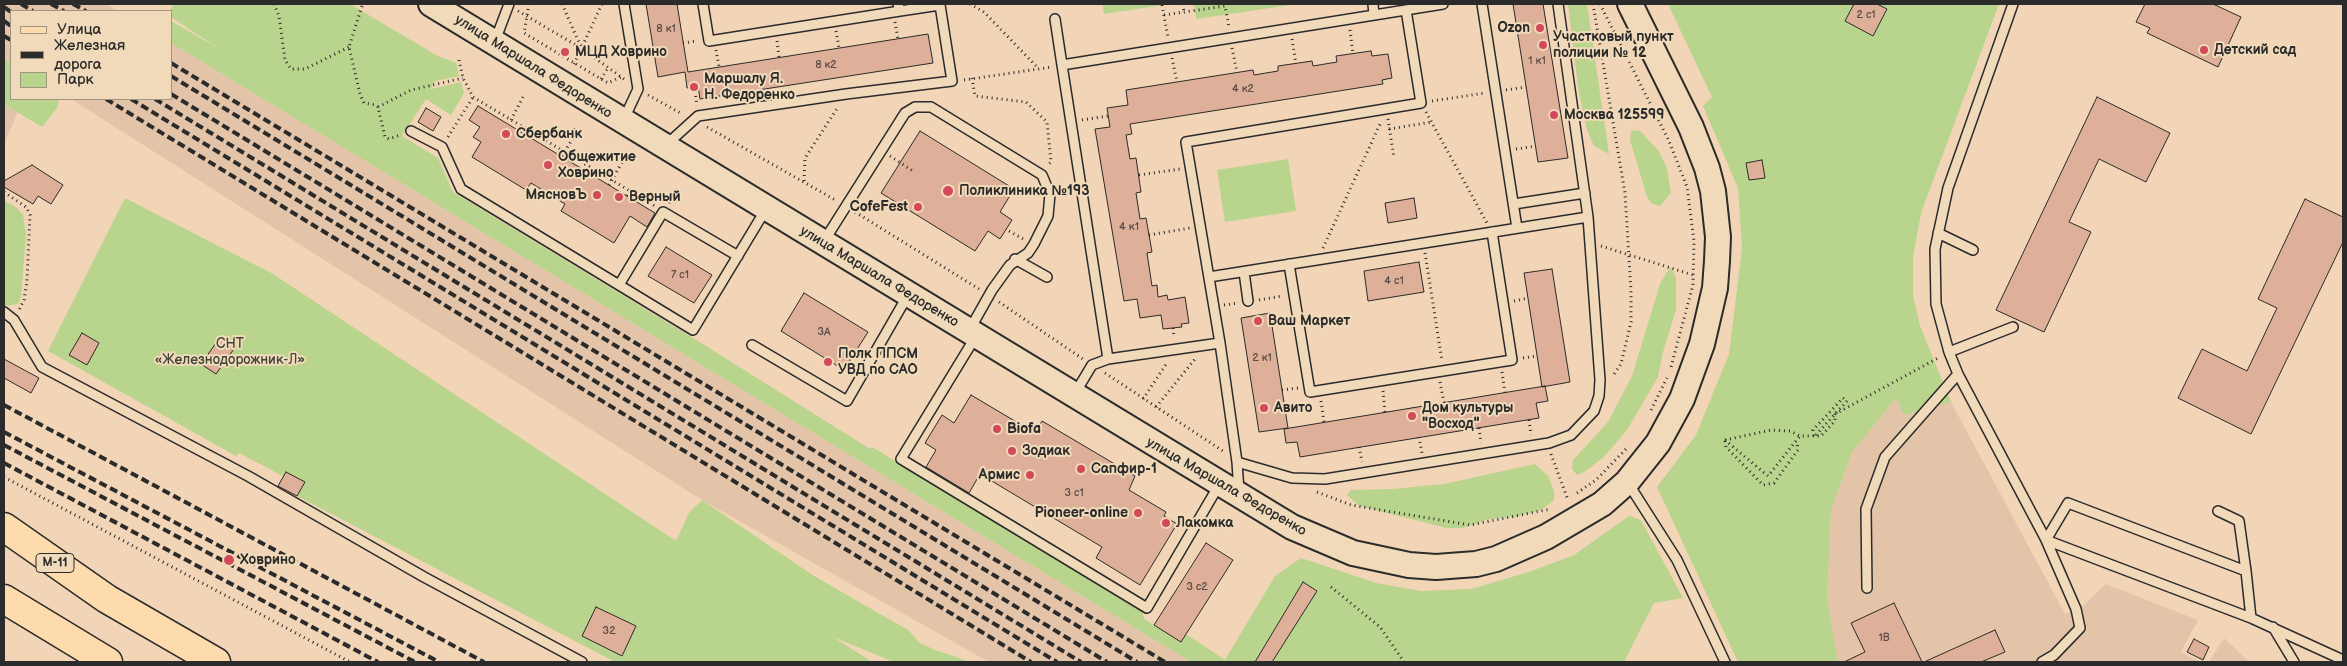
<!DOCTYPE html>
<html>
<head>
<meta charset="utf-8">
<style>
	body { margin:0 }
	#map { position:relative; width:2347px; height:666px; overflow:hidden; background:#f2d5b6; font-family:"Balsamiq Sans",sans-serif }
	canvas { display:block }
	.frame { position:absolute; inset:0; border:5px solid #2b2b2b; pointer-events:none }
	.legend { position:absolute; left:10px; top:10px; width:162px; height:90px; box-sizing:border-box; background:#f1dab9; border:1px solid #a29480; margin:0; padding:6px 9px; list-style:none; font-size:15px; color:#2b2b2b }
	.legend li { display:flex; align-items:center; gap:10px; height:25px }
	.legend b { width:25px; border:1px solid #a29480 }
</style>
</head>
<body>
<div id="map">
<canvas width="2347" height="666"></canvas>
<div class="frame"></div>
<ul class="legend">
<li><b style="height:6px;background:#fedbac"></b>Улица</li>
<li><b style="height:6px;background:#2b2b2b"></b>Железная дорога</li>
<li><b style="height:14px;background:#b9d48c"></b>Парк</li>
</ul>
</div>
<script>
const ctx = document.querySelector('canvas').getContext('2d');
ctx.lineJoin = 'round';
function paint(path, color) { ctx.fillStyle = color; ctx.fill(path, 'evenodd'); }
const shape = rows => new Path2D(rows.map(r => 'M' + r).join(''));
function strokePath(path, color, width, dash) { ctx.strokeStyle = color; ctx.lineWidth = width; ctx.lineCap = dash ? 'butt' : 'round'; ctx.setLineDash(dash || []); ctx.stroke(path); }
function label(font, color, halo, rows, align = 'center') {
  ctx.font = font + ' "Balsamiq Sans",sans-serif'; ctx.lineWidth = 4; ctx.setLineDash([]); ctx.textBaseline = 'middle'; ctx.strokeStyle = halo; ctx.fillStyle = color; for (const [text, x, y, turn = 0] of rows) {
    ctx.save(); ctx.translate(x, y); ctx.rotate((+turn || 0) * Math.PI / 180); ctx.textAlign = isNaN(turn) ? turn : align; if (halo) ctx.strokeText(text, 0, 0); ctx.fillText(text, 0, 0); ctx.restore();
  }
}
paint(shape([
	[4,4,106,4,118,11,11,11,11,63,4,58],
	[171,43,1191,662,989,662,702,500,71,99,171,99],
	[4,104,18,112,4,144],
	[1896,398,1904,415,1951,402,2065,614,2084,605,2106,584,2198,620,2181,652,2201,662,1838,662,1827,598,1831,511,1852,452],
	[2224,638,2246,659,2250,662,2209,662]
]), '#e4c4a8');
paint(shape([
	[174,4,350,4,436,55,456,63,459,76,435,81,431,89,461,82,464,93,451,115,426,99,402,136,438,158,453,192,706,346,870,449,872,447,1142,610,1144,619,1181,642,1186,634,1225,660,1275,576,1301,558,1376,583,1422,591,1471,589,1529,572,1574,555,1629,516,1641,520,1683,598,1654,603,1624,662,1191,662,171,43,171,21,218,48,171,17,171,11,169,11],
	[1102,4,1170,4,1104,14],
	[1194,4,1297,4,1196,19],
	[1568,4,1587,4,1609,154,1594,146,1587,130,1578,87],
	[1668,4,1999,4,1921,213,1913,257,1913,295,1920,326,1951,402,1904,415,1896,398,1852,452,1831,511,1827,598,1838,662,1738,662,1657,487,1696,435,1729,354,1742,248,1738,188,1703,106,1712,97],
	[4,58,11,63,11,99,59,99,57,108,42,127,4,104],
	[1639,130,1658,150,1667,168,1671,193,1660,206,1652,204,1647,197,1630,140,1631,131],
	[1288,159,1296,211,1225,222,1217,170],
	[125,198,273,274,676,541,689,513,702,500,814,576,908,630,920,643,935,650,971,662,894,662,833,637,872,662,615,662,278,486,283,476,239,453,236,456,48,351],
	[4,201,13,205,23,214,26,235,21,297,18,304,5,306],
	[1670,267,1676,277,1676,310,1663,352,1658,377,1627,430,1604,457,1584,472,1577,475,1572,469,1573,460,1608,422,1632,376,1660,284],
	[1535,464,1548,476,1554,491,1554,500,1541,510,1515,517,1488,519,1463,528,1446,528,1359,506,1347,495,1351,490,1393,489,1444,484]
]), '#b9d48c');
const building = shape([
	[646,4,677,4,688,72,928,34,933,63,700,99,698,86,687,88,685,72,658,77,646,4],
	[1513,4,1543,4,1568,158,1538,162,1513,4],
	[1854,4,1877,4,1887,9,1873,36,1845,21,1854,4],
	[2145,4,2213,4,2241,17,2218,67,2147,33,2150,28,2136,22,2145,4],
	[1371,51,1372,56,1388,54,1392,78,1382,80,1383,84,1130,124,1132,134,1126,135,1130,159,1136,158,1141,192,1136,193,1140,219,1146,218,1152,252,1147,253,1152,286,1157,285,1158,297,1167,295,1168,300,1185,297,1189,323,1181,324,1182,327,1163,329,1161,315,1140,318,1137,299,1124,301,1095,129,1110,127,1107,108,1128,105,1126,90,1253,70,1254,75,1278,71,1278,66,1312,61,1313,66,1337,62,1336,56,1371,51],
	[2097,97,2170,133,2146,182,2099,159,2069,222,2091,232,2044,332,1996,310,2097,97],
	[478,106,655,213,647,227,630,216,614,243,561,211,565,204,531,183,526,190,472,157,481,142,473,137,480,127,469,120,478,106],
	[426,108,441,117,433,131,418,122,426,108],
	[920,131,1014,189,1000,212,1012,220,1000,239,988,231,975,251,881,193,920,131],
	[1762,160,1765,178,1749,180,1746,163,1762,160],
	[32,165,63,185,51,204,38,196,33,204,4,187,4,181,32,165],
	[1414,198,1417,218,1388,223,1385,203,1414,198],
	[2305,199,2343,217,2343,242,2251,434,2178,398,2202,349,2247,371,2277,308,2258,299,2305,199],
	[666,247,712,275,694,303,648,276,666,247],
	[1419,262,1424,292,1368,301,1364,271,1419,262],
	[1552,269,1570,382,1542,387,1524,273,1552,269],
	[804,293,868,332,844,370,781,331,804,293],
	[1270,313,1288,428,1259,432,1241,318,1270,313],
	[82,333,99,343,87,365,69,355,82,333],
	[221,336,236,346,216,374,201,364,221,336],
	[4,359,39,378,31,393,4,378,4,359],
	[1545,386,1548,401,1536,403,1539,418,1300,457,1297,442,1286,443,1284,429,1545,386],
	[971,395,1035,433,1042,421,1135,476,1129,490,1166,512,1164,516,1177,524,1140,585,1096,558,1102,547,980,474,969,493,926,467,936,450,925,443,942,415,954,423,971,395],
	[286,472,305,482,297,496,278,486,286,472],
	[1206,543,1233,560,1181,642,1154,625,1206,543],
	[1303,582,1317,591,1272,662,1255,662,1303,582],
	[1894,603,1922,662,1844,662,1865,652,1851,623,1894,603],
	[596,607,636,626,622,656,582,636,596,607],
	[1995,630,2005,652,1981,662,1924,662,1995,630],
	[2194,639,2209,647,2203,660,2187,652,2194,639]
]);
paint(building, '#deaf99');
strokePath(building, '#2b2b2b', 1);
const service = shape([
	[703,4,709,41,900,11,898,4],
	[1373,4,1374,15],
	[1482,4,1517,228],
	[2013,4,1948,188,1935,249,1936,304,1949,352,1958,374,2046,540,2076,609,2080,628,2054,655,2042,662],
	[1055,19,1062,65],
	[495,41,509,4],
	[624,119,638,89,624,4],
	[411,131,442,147,461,189,693,330,766,209],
	[666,145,698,116,846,94,952,81,940,5,900,11],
	[1514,204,1585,193],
	[1938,233,1973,250],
	[824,241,905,113,915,107,931,107,1042,175,1050,194,1048,216,1034,244,1028,253,1010,265,992,290,970,329],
	[1015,259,1047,277],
	[1289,264,1310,392,1512,360,1492,232],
	[1244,272,1248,301],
	[1209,277,1588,217],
	[619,285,663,212,738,256],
	[4,312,14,320,42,367,248,476,424,577,582,662],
	[976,336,901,459,1147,608,1219,485],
	[752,345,847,401,908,295],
	[1949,352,2013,327],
	[1108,359,1220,343],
	[1074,395,1092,365,1108,359,1062,65,1443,4],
	[1237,462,1292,478,1325,479,1549,443,1571,435,1594,411,1599,396,1600,380,1588,217,1558,4],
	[1628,483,1677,560,1725,662],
	[1239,492,1237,462,1220,343,1186,142,1421,103,1406,10],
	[2046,540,2251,618,2343,660],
	[2046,540,2068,503,2246,571,2239,521,2218,511],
	[2246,571,2251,618],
	[1867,588,1866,509,1885,457,1958,374],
	[2273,627,2294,662]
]);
const tertiary = shape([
	[431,4,1292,527,1353,553,1409,565,1436,567,1476,564,1496,559,1546,537,1602,504,1627,482,1658,443,1682,399,1702,344,1715,288,1717,261,1718,237,1713,191,1707,168,1691,127,1630,4]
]);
const primary = shape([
	[4,527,107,599,216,662],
	[4,599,108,662]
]);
strokePath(service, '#2b2b2b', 12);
strokePath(tertiary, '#2b2b2b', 28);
strokePath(primary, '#2b2b2b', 31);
strokePath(shape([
	[274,4,279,16,285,60,291,69,305,69,349,47],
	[529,4,524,33,608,83,621,77],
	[562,4,581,47],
	[970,4,984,12,1038,68],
	[1183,4,1184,12],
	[1593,4,1625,193,1631,291,1631,322,1621,364,1612,377],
	[1600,4,1669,141,1687,187,1694,241,1693,285,1671,367],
	[1162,5,1168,37],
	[362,6,349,47,360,94,364,103,376,105,378,107,385,137,389,139,400,135],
	[518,11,581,48,624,79],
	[1164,15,1225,6,1229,27],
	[895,22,898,39],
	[1350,30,1353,54],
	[1498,30,1517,28],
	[836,31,839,48],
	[1292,39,1296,64],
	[777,41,779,57],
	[683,43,697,41],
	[1232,48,1237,72],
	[716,50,719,67],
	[1172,58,1177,82],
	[459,60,463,78,473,97,655,206],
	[574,64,602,4],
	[972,78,975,96,1026,102,1047,122,1051,162,1048,165],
	[601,79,608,68],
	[964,80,1052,67],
	[1506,90,1526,87],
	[695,91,697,106],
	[648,95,682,114],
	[1432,101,1485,93],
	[378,107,411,90,463,78],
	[1426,112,1487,223],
	[1388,119,1394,158],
	[511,120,523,97],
	[1082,120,1108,116],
	[707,127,837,201],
	[1389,129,1432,122],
	[448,137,473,97],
	[1516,149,1536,146],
	[562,156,573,138,574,127],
	[890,156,913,171],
	[1139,175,1180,169],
	[804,181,805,158,838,107],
	[609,185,625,157],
	[4,192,26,207,30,215,27,281,24,300,19,310],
	[627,196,630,191],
	[669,203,678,188],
	[855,212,979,289],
	[1009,231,1025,240],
	[1149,235,1190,228],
	[1601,246,1693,275],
	[1323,248,1381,122],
	[1425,253,1442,361],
	[1259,300,1282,296],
	[1514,301,1528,298],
	[999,302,1083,359],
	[1224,305,1238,303],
	[1272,325,1288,323],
	[1173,328,1174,337],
	[1523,358,1537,356],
	[1502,372,1505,393],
	[1105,373,1223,451],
	[1440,382,1444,403],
	[1282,390,1298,388],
	[1383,391,1385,412],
	[1843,398,1847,401,1814,437,1813,430,1843,398],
	[1143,399,1167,363],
	[1321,401,1324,422],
	[1156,407,1195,359],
	[1651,410,1667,378],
	[1835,414,1940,357],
	[1529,420,1531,435],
	[1479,428,1481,443],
	[1419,437,1422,453],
	[1725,440,1768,476,1800,436,1821,436,1835,421,1835,414],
	[1725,440,1771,430,1790,431,1800,436],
	[1725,441,1726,447,1763,485,1774,483,1798,450,1797,442],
	[1359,447,1362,462],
	[1551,454,1568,500],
	[4,477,350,662],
	[1317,492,1351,505,1470,525,1551,509],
	[1577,493,1596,480,1626,449],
	[1331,587,1380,627,1404,662]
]), '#2b2b2b', 3, [1, 4]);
strokePath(service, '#f1dab9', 9);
strokePath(tertiary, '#f1dab9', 24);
strokePath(primary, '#fedbac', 28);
strokePath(shape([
	[21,4,33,11],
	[51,4,64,11],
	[73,4,86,11],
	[4,7,11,12],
	[4,21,11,26],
	[4,36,11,40],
	[171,63,1165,662],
	[171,76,1137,662],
	[171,94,1107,662],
	[106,99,1031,662],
	[131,99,1057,662],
	[155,99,1081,662],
	[4,405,484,662],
	[4,432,439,662],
	[4,445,415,662],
	[4,463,378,662]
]), '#2b2b2b', 4, [8, 4]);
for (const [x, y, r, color] of [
	[1540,28,5,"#d1495b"],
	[1543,45,5,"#d1495b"],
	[2204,50,5,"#d1495b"],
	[565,52,5,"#d1495b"],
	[694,87,5,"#d1495b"],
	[1554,115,5,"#d1495b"],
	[506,134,5,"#d1495b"],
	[548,165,5,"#d1495b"],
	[948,191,6,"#d1495b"],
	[597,195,5,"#d1495b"],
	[619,197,5,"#d1495b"],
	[918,207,5,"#d1495b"],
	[1258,321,5,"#d1495b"],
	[828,362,5,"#d1495b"],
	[1264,408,5,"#d1495b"],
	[1412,416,5,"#d1495b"],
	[997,429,5,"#d1495b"],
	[1012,451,5,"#d1495b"],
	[1081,469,5,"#d1495b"],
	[1030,475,5,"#d1495b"],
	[1138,513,5,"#d1495b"],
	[1166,523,5,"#d1495b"],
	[229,560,6,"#d1495b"]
]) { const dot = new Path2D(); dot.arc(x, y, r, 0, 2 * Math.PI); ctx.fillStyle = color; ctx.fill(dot); strokePath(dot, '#f1dab9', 2); }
label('11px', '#584c46', null, [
	["2 с1",1866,15],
	["8 к1",666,29],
	["1 к1",1537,61],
	["8 к2",826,65],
	["4 к2",1243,89],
	["4 к1",1129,227],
	["7 с1",680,275],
	["4 с1",1394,281],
	["3А",824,332],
	["2 к1",1262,358],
	["3 с1",1074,493],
	["3 с2",1197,587],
	["32",609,631],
	["1В",1884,638]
]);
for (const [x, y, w] of [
	[55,563,38]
]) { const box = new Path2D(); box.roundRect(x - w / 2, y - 9.5, w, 19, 4); ctx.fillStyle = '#f1dab9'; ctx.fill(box); strokePath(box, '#2b2b2b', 1); }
label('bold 12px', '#2b2b2b', null, [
	["М-11",55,563]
]);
label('bold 14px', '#2b2b2b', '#f1dab9', [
	["Ozon",1530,28,"right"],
	["Участковый пункт",1553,37],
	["полиции № 12",1553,53],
	["Детский сад",2214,50],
	["МЦД Ховрино",575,52],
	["Маршалу Я.",704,79],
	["Н. Федоренко",704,95],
	["Москва 125599",1564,115],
	["Сбербанк",516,134],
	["Общежитие",558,157],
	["Ховрино",558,173],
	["Поликлиника №193",959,191],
	["МясновЪ",587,195,"right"],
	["Верный",629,197],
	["CofeFest",908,207,"right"],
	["Ваш Маркет",1268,321],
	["Полк ППСМ",838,354],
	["УВД по САО",838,370],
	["Авито",1274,408],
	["Дом культуры",1422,408],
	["\"Восход\"",1422,424],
	["Biofa",1007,429],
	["Зодиак",1022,451],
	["Сапфир-1",1091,469],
	["Армис",1020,475,"right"],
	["Pioneer-online",1128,513,"right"],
	["Лакомка",1176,523],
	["Ховрино",240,560]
], 'left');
label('14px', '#2b2b2b', '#f1dab9', [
	["улица Маршала Федоренко",533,67,32],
	["улица Маршала Федоренко",879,277,31],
	["улица Маршала Федоренко",1226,487,30]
]);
label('14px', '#40443a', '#f1dab9', [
	["СНТ",230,344],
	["«Железнодорожник-Л»",230,360]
]);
</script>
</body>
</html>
